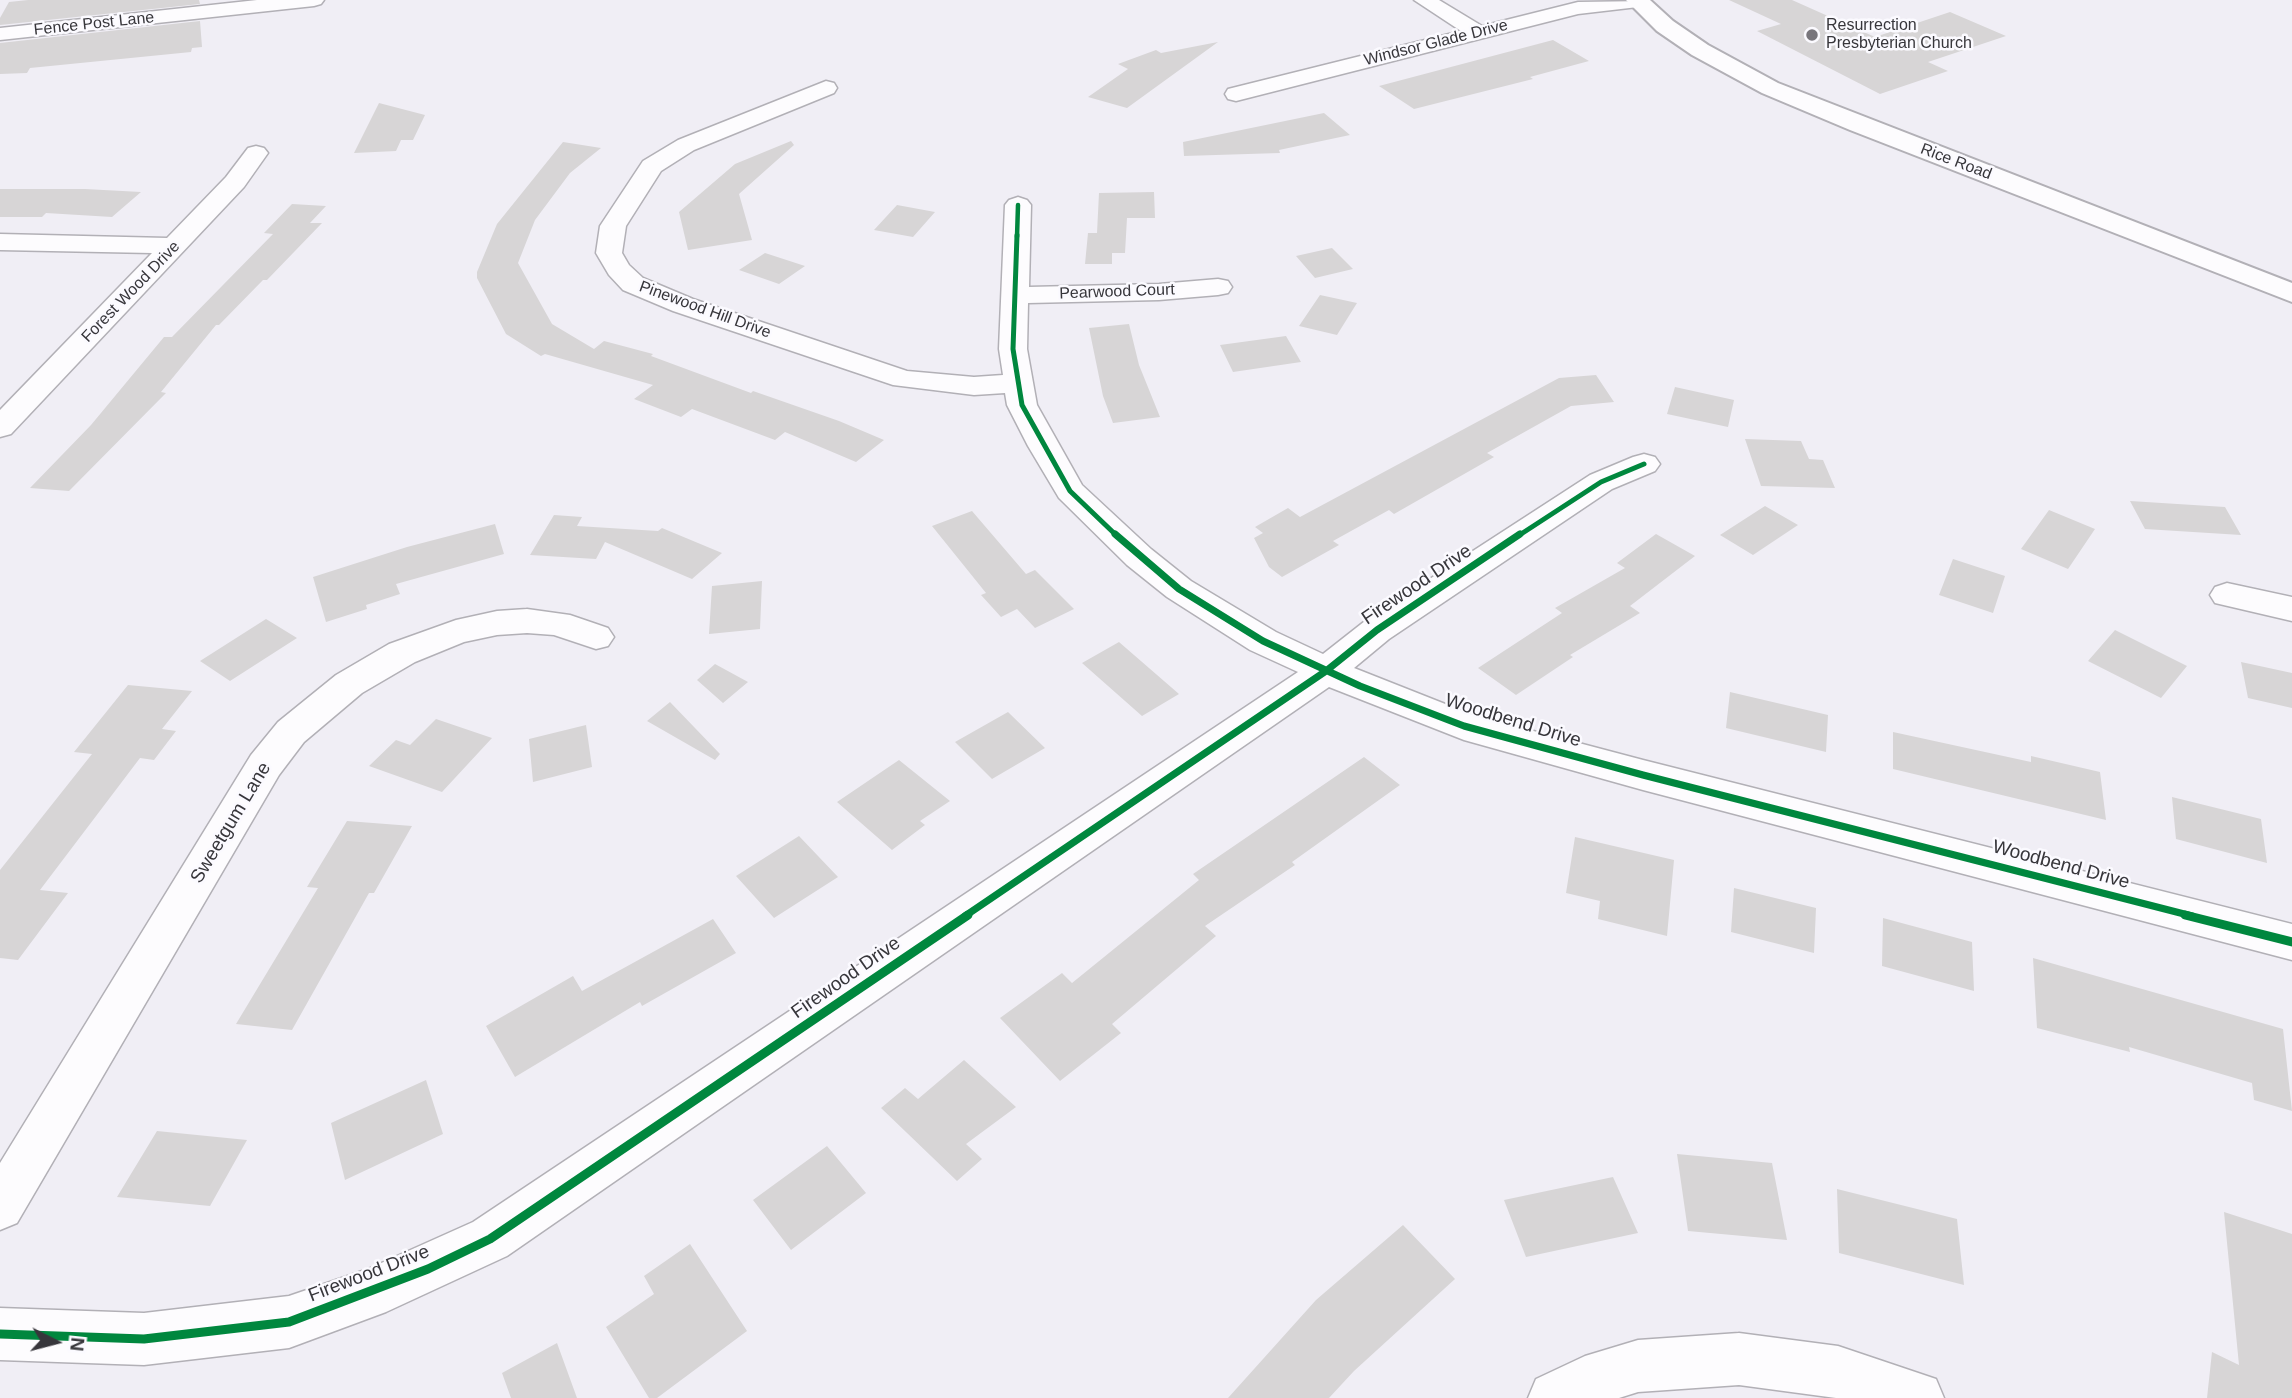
<!DOCTYPE html>
<html>
<head>
<meta charset="utf-8">
<style>
	body { margin:0 }
	#map { position:relative; width:2292px; height:1398px; overflow:hidden; background:#f0eef5; font-family:Arial,sans-serif }
	canvas { display:block }
	.north { position:absolute; left:21px; top:1307px; width:70px; height:70px; -webkit-text-stroke:5px #fbfaff; paint-order:stroke; rotate:96deg; font-size:19px; font-weight:700; line-height:28px; text-align:center; color:#37363b }
	.north::after { content:''; display:block; margin:auto; width:24px; height:32px; background:#37363b; clip-path:polygon(50% 0,100% 100%,50% 72%,0 100%) }
</style>
</head>
<body>
<div id="map">
<canvas width="2292" height="1398"></canvas>
<div class="north">N</div>
</div>
<script>
const ctx = document.querySelector('canvas').getContext('2d');
ctx.lineJoin = 'round';
function paint(path, color) { ctx.fillStyle = color; ctx.fill(path, 'evenodd'); }
const shape = rows => new Path2D(rows.map(r => 'M' + r).join(''));
function strokePath(path, color, width, dash) { ctx.strokeStyle = color; ctx.lineWidth = width; ctx.lineCap = dash ? 'butt' : 'round'; ctx.setLineDash(dash || []); ctx.stroke(path); }
function label(font, color, halo, rows, align = 'center') {
  ctx.font = font + ' Arial,sans-serif'; ctx.lineWidth = 5; ctx.setLineDash([]); ctx.textBaseline = 'middle'; ctx.strokeStyle = halo; ctx.fillStyle = color; for (const [text, x, y, turn = 0] of rows) {
    ctx.save(); ctx.translate(x, y); ctx.rotate((+turn || 0) * Math.PI / 180); ctx.textAlign = isNaN(turn) ? turn : align; if (halo) ctx.strokeText(text, 0, 0); ctx.fillText(text, 0, 0); ctx.restore();
  }
}
paint(shape([
	[28,0,199,0,200,4,0,25,0,18,9,2],
	[1729,0,1792,0,1875,37,1950,12,2006,36,1928,62,1948,71,1880,94,1757,31,1781,24],
	[200,21,202,47,192,48,191,52,30,68,27,73,0,74,0,43],
	[1553,40,1589,61,1530,77,1533,79,1414,109,1379,86],
	[1218,42,1127,108,1088,97,1128,69,1118,64,1156,50,1161,53],
	[379,103,425,115,413,140,401,140,396,151,354,153],
	[1324,113,1350,135,1279,150,1280,153,1184,156,1183,142],
	[791,141,794,145,739,194,752,240,688,250,679,212,735,164],
	[563,142,601,148,570,173,535,220,518,263,552,324,594,349,604,341,653,354,651,356,751,393,753,391,839,421,884,440,856,462,785,432,775,440,692,409,681,417,634,399,653,385,545,354,541,356,506,334,477,278,477,272,497,224],
	[0,189,85,189,141,192,112,217,46,213,42,217,0,217],
	[1154,192,1155,218,1127,218,1125,253,1112,253,1112,264,1085,264,1088,233,1097,233,1099,193],
	[292,204,326,206,310,223,322,223,267,280,263,280,219,325,216,325,161,392,166,393,69,491,30,488,91,425,164,337,172,337,273,234,264,233],
	[897,205,935,212,913,237,874,230],
	[1332,248,1353,269,1315,278,1296,256],
	[765,253,805,266,779,284,739,270],
	[1320,295,1357,303,1337,335,1299,326],
	[1129,324,1139,365,1160,417,1113,423,1103,396,1089,328],
	[1286,336,1301,362,1233,372,1220,345],
	[1596,375,1614,402,1571,406,1487,453,1494,457,1394,514,1389,510,1333,541,1339,545,1282,577,1269,567,1254,538,1263,533,1255,527,1288,508,1300,517,1559,378],
	[1675,387,1734,400,1728,427,1667,414],
	[1745,439,1801,441,1809,459,1823,460,1835,488,1761,486],
	[2130,501,2225,507,2241,535,2145,529],
	[1765,506,1798,525,1753,555,1720,535],
	[2049,510,2095,529,2068,569,2021,549],
	[972,511,1026,574,1035,570,1074,609,1035,628,1017,609,1001,617,981,595,986,593,932,526],
	[554,515,582,517,577,526,658,531,662,528,722,553,692,579,605,542,596,559,530,555],
	[495,524,504,554,396,584,400,594,366,605,367,609,326,622,313,577,407,547],
	[1656,534,1695,556,1630,606,1640,613,1570,655,1573,657,1516,695,1478,668,1562,613,1555,608,1625,568,1617,563],
	[1953,559,2005,576,1993,613,1939,595],
	[762,581,760,629,709,634,712,586],
	[266,619,297,638,230,681,200,661],
	[2115,630,2187,666,2161,698,2088,661],
	[1119,642,1179,694,1142,716,1082,663],
	[2241,662,2292,673,2292,708,2248,698],
	[715,664,748,682,723,703,697,680],
	[128,685,192,691,162,729,176,731,154,760,140,758,40,890,68,893,18,960,0,958,0,870,92,754,74,752],
	[1730,692,1828,715,1826,752,1726,728],
	[670,702,720,754,715,760,647,721],
	[1008,712,1045,748,992,779,955,742],
	[436,719,492,738,442,792,369,766,396,740,410,745],
	[586,725,592,767,533,782,529,739],
	[1893,732,2031,762,2031,756,2100,772,2106,820,1893,769],
	[1364,757,1400,785,1292,862,1295,865,1205,926,1216,936,1112,1024,1121,1033,1060,1081,1000,1018,1062,973,1072,983,1199,880,1193,874],
	[899,760,950,801,920,821,925,825,892,850,837,802],
	[2172,797,2261,819,2267,863,2176,839],
	[347,821,412,826,374,893,369,893,292,1030,236,1024,318,888,307,887],
	[799,836,838,877,774,918,736,876],
	[1575,837,1674,860,1667,936,1598,919,1600,901,1566,893],
	[1734,888,1816,908,1814,953,1731,932],
	[1883,918,1972,942,1974,991,1882,966],
	[713,919,736,953,642,1006,640,1002,515,1077,486,1026,573,976,582,991],
	[2033,958,2283,1029,2292,1111,2254,1100,2252,1083,2129,1047,2130,1052,2037,1028],
	[964,1060,1016,1107,966,1144,982,1159,957,1181,881,1108,905,1088,918,1099],
	[426,1080,443,1134,345,1180,331,1123],
	[157,1131,247,1140,210,1206,117,1197],
	[827,1146,866,1193,791,1250,753,1200],
	[1677,1154,1772,1163,1787,1240,1688,1231],
	[1613,1177,1638,1233,1526,1257,1504,1200],
	[1837,1189,1957,1219,1964,1285,1839,1253],
	[2224,1212,2292,1234,2292,1398,2207,1398,2212,1352,2239,1365],
	[1403,1225,1455,1279,1354,1371,1329,1398,1228,1398,1316,1300],
	[690,1244,747,1331,657,1398,649,1398,606,1327,654,1294,644,1276],
	[557,1343,577,1398,511,1398,502,1373]
]), '#d7d5d6');
const minor = shape([
	[257,0,324,0,321,4,314,6,0,40,0,28,257,0],
	[1414,0,1439,0,1482,26,1578,2,1648,1,1645,5,1638,7,1578,14,1236,101,1228,99,1225,94,1228,89,1461,31,1414,0],
	[826,81,834,83,837,88,834,93,694,150,661,171,626,226,622,253,629,265,643,278,693,299,907,371,974,377,1003,375,999,349,1005,205,1009,200,1018,197,1027,200,1031,205,1029,287,1159,284,1218,279,1228,281,1232,287,1228,293,1218,295,1159,300,1028,303,1027,349,1037,405,1082,485,1151,549,1191,581,1276,632,1323,654,1365,621,1590,475,1633,457,1644,454,1655,457,1660,464,1655,471,1612,489,1389,639,1354,668,1473,715,1643,760,2292,924,2292,960,1643,790,1464,740,1329,687,507,1256,386,1312,289,1348,144,1365,0,1360,0,1308,144,1313,289,1296,368,1269,473,1222,1298,672,1250,650,1167,597,1127,565,1059,498,1028,446,1007,405,1005,393,974,395,893,385,673,311,623,290,609,275,596,253,600,226,643,161,678,140,826,81],
	[256,146,264,148,268,153,244,187,11,434,0,437,0,410,152,253,0,250,0,234,167,238,226,177,248,148,256,146],
	[2227,583,2292,597,2292,621,2215,603,2210,595,2215,587,2227,583],
	[527,609,570,615,608,628,614,637,608,646,596,649,554,635,527,633,497,635,464,642,415,662,362,693,304,742,279,775,17,1223,0,1230,0,1163,251,755,278,722,336,675,389,644,456,620,497,611,527,609],
	[1739,1333,1838,1346,1936,1379,1944,1398,1836,1398,1739,1385,1638,1392,1619,1398,1528,1398,1536,1379,1585,1356,1638,1340,1739,1333]
]);
const tertiary = shape([
	[1626,0,1650,0,1673,21,1708,45,1778,83,2292,283,2292,302,1850,130,1762,93,1692,55,1657,31,1626,0]
]);
strokePath(minor, '#b2b0b6', 3);
strokePath(tertiary, '#b2b0b6', 4);
paint(minor, '#fdfcfe');
paint(tertiary, '#fdfcfe');
strokePath(shape([
	[1017,237,1018,205]
]), '#00873e', 4.5);
strokePath(shape([
	[1017,235,1013,349,1022,405,1070,491,1117,536],
	[1518,536,1601,482,1644,464]
]), '#00873e', 5);
strokePath(shape([
	[1115,534,1179,589,1263,641,1360,686,1464,726,1643,775,2192,916],
	[965,916,1326,671,1377,630,1520,534]
]), '#00873e', 7);
strokePath(shape([
	[2185,915,2292,942],
	[0,1334,144,1339,289,1322,428,1269,490,1239,968,915]
]), '#00873e', 9);
for (const [x, y, r, color] of [
	[1812,35,7,"#78767c"]
]) { const dot = new Path2D(); dot.arc(x, y, r, 0, 2 * Math.PI); ctx.fillStyle = color; ctx.fill(dot); strokePath(dot, '#fbfaff', 2.5); }
label('16px', '#37363b', '#fbfaff', [
	["Fence Post Lane",94,24,-6],
	["Windsor Glade Drive",1436,43,-14],
	["Rice Road",1956,162,21],
	["Forest Wood Drive",131,292,-46],
	["Pearwood Court",1117,292,-2],
	["Pinewood Hill Drive",705,310,20]
]);
label('16px', '#37363b', '#fbfaff', [
	["Resurrection",1826,26],
	["Presbyterian Church",1826,44]
], 'left');
label('19px', '#37363b', '#fbfaff', [
	["Firewood Drive",1417,585,-34],
	["Woodbend Drive",1513,721,17],
	["Sweetgum Lane",231,823,-59],
	["Woodbend Drive",2061,865,15],
	["Firewood Drive",846,978,-35],
	["Firewood Drive",369,1274,-21]
]);
</script>
</body>
</html>
